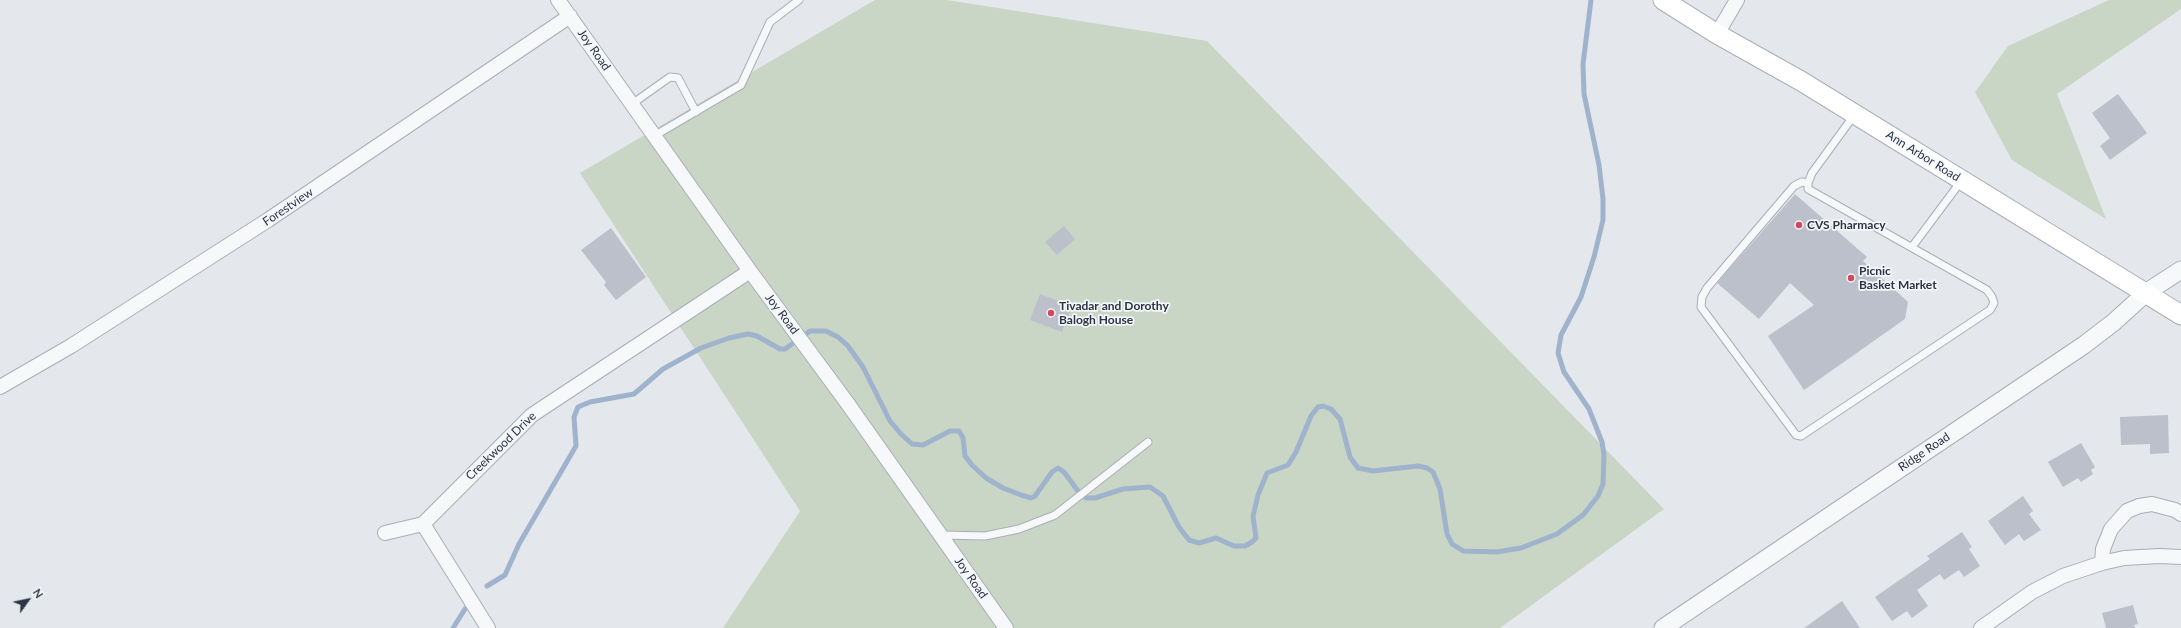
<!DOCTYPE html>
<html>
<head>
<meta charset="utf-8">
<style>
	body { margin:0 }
	#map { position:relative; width:2181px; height:628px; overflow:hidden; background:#e4e7ec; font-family:Lato,sans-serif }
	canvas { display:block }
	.north { position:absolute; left:8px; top:580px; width:40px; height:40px; -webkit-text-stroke:3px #f4f6f9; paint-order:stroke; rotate:57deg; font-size:11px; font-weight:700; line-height:16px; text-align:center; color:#2b3445 }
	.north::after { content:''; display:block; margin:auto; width:14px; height:18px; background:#2b3445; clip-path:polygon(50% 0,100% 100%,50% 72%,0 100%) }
</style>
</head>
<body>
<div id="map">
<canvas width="2181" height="628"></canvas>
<div class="north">N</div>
</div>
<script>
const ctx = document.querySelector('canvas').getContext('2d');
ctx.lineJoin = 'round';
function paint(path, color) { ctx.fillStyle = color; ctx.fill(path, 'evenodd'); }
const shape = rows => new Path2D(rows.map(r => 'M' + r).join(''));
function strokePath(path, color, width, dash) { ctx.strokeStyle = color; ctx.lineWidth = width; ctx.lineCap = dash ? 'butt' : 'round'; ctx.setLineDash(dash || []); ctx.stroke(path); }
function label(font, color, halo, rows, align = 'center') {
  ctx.font = font + ' Lato,sans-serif'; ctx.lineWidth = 3.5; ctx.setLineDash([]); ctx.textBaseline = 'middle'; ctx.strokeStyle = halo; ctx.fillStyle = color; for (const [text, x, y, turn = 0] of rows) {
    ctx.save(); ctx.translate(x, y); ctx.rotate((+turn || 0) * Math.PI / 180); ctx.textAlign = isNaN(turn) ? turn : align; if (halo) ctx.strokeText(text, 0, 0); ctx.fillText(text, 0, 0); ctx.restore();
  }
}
paint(shape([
	[875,0,947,0,1207,41,1664,509,1500,628,723,628,800,511,580,173],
	[2109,0,2181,0,2181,9,2057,94,2106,219,2012,160,1975,92,2008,46]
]), '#c9d6c5');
strokePath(shape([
	[1086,498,1095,498,1123,489,1150,487,1163,496,1179,527,1189,540,1199,543,1216,538,1234,546,1245,546,1252,542,1256,538,1253,516,1258,495,1267,473,1288,465,1296,452,1311,416,1318,407,1323,406,1331,409,1340,419,1350,457,1358,468,1373,471,1418,466,1427,468,1433,472,1440,489,1447,534,1452,544,1463,551,1497,552,1521,548,1557,534,1583,515,1598,496,1603,484,1604,455,1602,442,1589,409,1564,372,1558,353,1561,335,1581,297,1594,257,1603,220,1603,199,1599,165,1584,94,1583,64,1591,0],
	[487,586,505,575,519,544,576,446,574,417,578,407,590,402,634,394,663,369,701,348,729,338,748,334,757,336,780,349,785,349,810,331,826,331,838,337,848,346,863,367,890,421,901,434,912,444,923,445,950,431,959,431,963,438,965,456,972,465,986,478,1003,488,1021,495,1031,498,1035,496,1052,472,1058,468,1064,472,1078,491],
	[453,628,465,609]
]), '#9fb4cc', 5);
paint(shape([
	[2118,94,2147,133,2110,160,2100,146,2110,138,2092,113],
	[1795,194,1867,257,1863,261,1908,302,1905,319,1804,390,1768,336,1814,305,1790,283,1759,319,1717,283],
	[1064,226,1075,239,1057,255,1045,242],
	[611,228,646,277,616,300,604,285,606,282,581,250],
	[1040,294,1072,306,1062,332,1030,320],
	[2168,415,2169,453,2150,454,2150,444,2121,445,2120,417],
	[2081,443,2095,467,2091,470,2093,474,2081,482,2078,478,2063,487,2048,462],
	[2023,496,2033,511,2029,514,2041,530,2024,541,2019,534,2005,545,1988,521],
	[1962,532,1972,547,1969,549,1980,566,1964,577,1959,570,1944,580,1940,574,1917,590,1928,606,1912,618,1907,611,1892,621,1875,597,1930,559,1927,556],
	[1842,601,1860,628,1804,628],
	[2133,605,2138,624,2134,625,2135,628,2106,628,2102,613]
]), '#bbc0ca');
const service = shape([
	[632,104,670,77,678,78,696,112],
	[654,136,741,85,770,22,799,0],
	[1808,183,1802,182,1794,186,1707,288,1702,297,1701,307,1796,435,1801,436,1990,310,1994,303,1992,297,1987,290,1808,189,1808,183,1812,173,1855,114],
	[1912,247,1962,180],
	[941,535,985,536,1019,529,1055,515,1148,442]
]);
const minor = shape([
	[558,0,750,271,848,404,1006,628],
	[1717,34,1737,0],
	[0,387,71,346,268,220,570,16],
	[385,533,423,524],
	[2102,563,2103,549,2111,529,2127,511,2139,506,2152,504,2175,510,2181,514],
	[488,628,423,524,532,415,750,271],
	[1981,628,2032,592,2063,576,2102,563,2124,558,2159,556,2181,557]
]);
const tertiary = shape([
	[1663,628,2084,345,2114,322,2147,292,2181,270]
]);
const secondary = shape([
	[1663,0,1717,34,1801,81,2181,315]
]);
strokePath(service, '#a9aeb7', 9);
strokePath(minor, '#a9aeb7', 16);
strokePath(tertiary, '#a9aeb7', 19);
strokePath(secondary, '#a9aeb7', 21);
strokePath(service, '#f7f8fa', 7);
strokePath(minor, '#f7f8fa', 14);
strokePath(tertiary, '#f7f8fa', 17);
strokePath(secondary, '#fff', 19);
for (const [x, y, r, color] of [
	[1799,225,4,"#d1495b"],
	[1851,278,4,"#d1495b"],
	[1051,313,4,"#d1495b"]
]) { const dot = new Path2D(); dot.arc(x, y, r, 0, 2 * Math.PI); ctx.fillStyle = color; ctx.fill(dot); strokePath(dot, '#f4f6f9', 1.5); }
label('12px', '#2b3445', '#f4f6f9', [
	["Joy Road",594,50,55],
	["Ann Arbor Road",1923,156,32],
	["Forestview",288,207,-34],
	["Joy Road",782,314,53],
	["Creekwood Drive",501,446,-44],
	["Ridge Road",1924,452,-34],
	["Joy Road",971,578,55]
]);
label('bold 12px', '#2b3445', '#f4f6f9', [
	["CVS Pharmacy",1807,225],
	["Picnic",1859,271],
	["Basket Market",1859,285],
	["Tivadar and Dorothy",1059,306],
	["Balogh House",1059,320]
], 'left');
</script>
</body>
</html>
